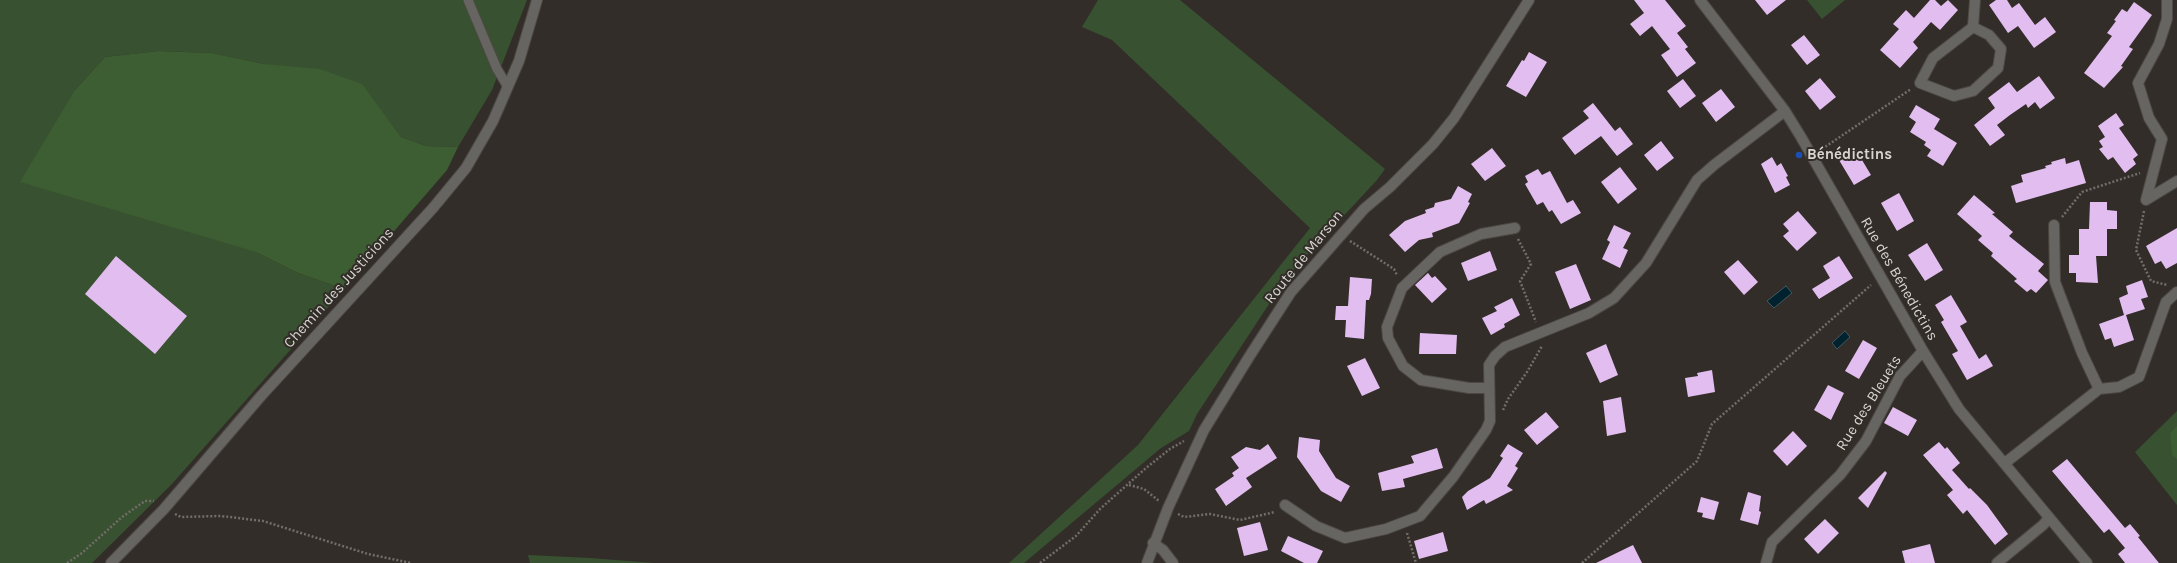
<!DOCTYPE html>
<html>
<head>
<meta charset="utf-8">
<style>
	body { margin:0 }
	canvas { display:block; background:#322d28 }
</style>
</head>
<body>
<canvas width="2177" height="563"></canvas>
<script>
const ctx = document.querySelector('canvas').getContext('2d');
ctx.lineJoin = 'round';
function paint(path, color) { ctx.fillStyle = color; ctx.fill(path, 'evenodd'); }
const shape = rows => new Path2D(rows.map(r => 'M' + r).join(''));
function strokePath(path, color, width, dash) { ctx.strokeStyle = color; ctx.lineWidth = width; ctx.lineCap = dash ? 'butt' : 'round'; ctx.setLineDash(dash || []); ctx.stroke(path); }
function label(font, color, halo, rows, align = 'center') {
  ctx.font = font + ' Karla,sans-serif'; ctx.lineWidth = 4; ctx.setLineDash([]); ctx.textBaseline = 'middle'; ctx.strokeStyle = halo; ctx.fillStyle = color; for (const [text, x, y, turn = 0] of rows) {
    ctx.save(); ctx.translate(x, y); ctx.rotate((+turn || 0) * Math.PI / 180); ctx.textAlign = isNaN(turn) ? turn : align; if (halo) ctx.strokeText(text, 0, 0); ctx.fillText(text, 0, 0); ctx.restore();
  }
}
paint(shape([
	[0,0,527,0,492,90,458,147,426,146,401,137,382,112,264,64,212,53,158,51,105,57,75,90,256,252,298,273,344,289,171,485,92,563,0,563],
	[1098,0,1180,0,1385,169,1377,180,1286,278,1197,414,1189,431,1161,448,1024,563,1009,563,1138,445,1310,228,1112,40,1082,27],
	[1807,0,1845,0,1822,19],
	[2177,411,2177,505,2135,452],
	[528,555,590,558,654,563,530,563]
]), '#385130');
paint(shape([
	[158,51,212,53,264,64,320,69,362,84,401,137,426,146,458,147,447,170,344,289,298,273,256,252,20,182,75,90,105,57],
	[2177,426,2177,459,2172,455,2170,433]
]), '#3d5d32');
const water = shape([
	[1786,286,1792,293,1774,308,1767,301,1786,286],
	[1845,331,1850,337,1837,349,1832,343,1845,331]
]);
paint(water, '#00222f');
strokePath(water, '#415860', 1);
paint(shape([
	[1634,0,1665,0,1686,26,1677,33,1688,47,1685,49,1696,63,1677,77,1661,55,1670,49,1652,26,1640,36,1630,24,1644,13],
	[1755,0,1786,0,1767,15],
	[1930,0,1935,0,1941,6,1948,0,1958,10,1940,30,1931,22,1913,42,1918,48,1900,68,1880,50,1899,29,1893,24,1906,10,1914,18],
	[1996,0,2007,0,2012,8,2019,3,2035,25,2045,17,2056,32,2034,48,2018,26,2008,33,1989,5],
	[2134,2,2152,15,2129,47,2133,49,2121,66,2123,67,2104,88,2084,73,2112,36,2107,33,2116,21,2114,20,2122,9,2127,12],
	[1804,35,1820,55,1807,65,1791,45],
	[1529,52,1547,62,1526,97,1506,86,1522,60,1524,61],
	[2039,76,2055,98,2040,109,2035,102,2028,108,2026,104,2010,115,1997,125,2005,135,1990,146,1974,125,1995,108,1988,98,2009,82,2017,92],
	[1820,78,1836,97,1820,110,1805,91],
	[1683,79,1696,96,1680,108,1667,91],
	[1721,89,1735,107,1716,122,1702,103],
	[1593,103,1615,131,1620,127,1633,144,1617,156,1601,136,1575,155,1562,138,1589,118,1583,111],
	[1916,105,1940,119,1934,129,1957,143,1943,166,1927,156,1931,150,1924,145,1926,142,1910,132,1916,122,1909,117],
	[2116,113,2124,125,2119,128,2138,155,2133,159,2136,164,2125,173,2113,157,2108,160,2099,149,2103,147,2099,141,2105,137,2098,126],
	[1661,141,1674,158,1657,171,1644,155],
	[1492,148,1506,166,1485,181,1471,164],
	[1856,150,1871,175,1854,185,1839,160],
	[1772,157,1777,166,1781,163,1788,176,1786,177,1790,185,1775,193,1761,164],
	[2065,158,2066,164,2079,160,2086,183,2016,203,2011,186,2023,182,2021,175,2046,168,2045,166,2052,164,2051,162],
	[1620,167,1637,189,1618,204,1601,182],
	[1538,169,1542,175,1550,171,1567,203,1573,200,1581,213,1561,224,1552,210,1549,212,1543,202,1537,205,1525,184,1528,182,1525,176],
	[1458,186,1472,194,1468,202,1470,203,1459,223,1432,233,1433,237,1419,240,1405,252,1389,235,1405,221,1426,213,1425,210,1434,207,1435,203,1451,199],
	[1899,193,1914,221,1897,231,1881,203],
	[1974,195,1995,213,1992,214,2013,232,2009,236,2044,264,2038,271,2048,280,2036,293,2031,289,2027,292,2014,281,2017,279,1991,256,1993,253,1978,240,1982,236,1957,214],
	[2090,202,2107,202,2107,210,2117,211,2117,229,2107,229,2107,256,2096,256,2098,283,2076,282,2076,273,2069,273,2069,255,2079,255,2079,229,2089,229],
	[1798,211,1817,233,1797,251,1783,236,1789,231,1783,224],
	[1614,225,1631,233,1623,248,1628,250,1620,268,1602,259,1610,242,1607,240],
	[2177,228,2177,263,2166,269,2161,261,2155,264,2146,246],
	[1927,243,1943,270,1925,281,1908,255],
	[1490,251,1497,270,1468,281,1461,263],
	[116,256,187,316,155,354,85,294],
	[1839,256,1853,278,1819,299,1812,289,1830,278,1823,266],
	[1738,260,1758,282,1744,295,1724,272],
	[1576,264,1591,300,1570,309,1555,272],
	[1428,273,1432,278,1435,276,1447,289,1432,303,1415,285],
	[1350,277,1372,279,1371,294,1369,300,1366,300,1364,339,1345,337,1346,320,1335,320,1336,306,1348,306],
	[2142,280,2148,297,2141,299,2145,309,2126,315,2134,340,2114,347,2111,338,2105,340,2099,324,2124,315,2119,298,2128,294,2126,286],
	[1951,295,1967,322,1960,326,1979,359,1986,354,1993,366,1967,380,1952,354,1958,351,1941,322,1944,320,1935,305],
	[1512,298,1520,315,1504,324,1505,327,1491,335,1482,318,1497,311,1494,307],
	[1420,333,1457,335,1456,354,1419,354],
	[1863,340,1877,348,1859,379,1845,371],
	[1606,344,1618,375,1600,383,1586,353],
	[1365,358,1380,388,1362,396,1347,366],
	[1712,370,1715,392,1688,397,1685,378,1698,376,1697,373],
	[1828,385,1844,393,1831,420,1814,410],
	[1621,397,1626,432,1607,436,1603,401],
	[1893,407,1917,420,1908,436,1884,423],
	[1546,412,1559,427,1537,445,1524,430],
	[1793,431,1807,446,1787,466,1773,451],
	[1299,437,1320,440,1319,451,1336,478,1350,486,1341,502,1321,491,1297,457],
	[1939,442,1945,449,1947,447,1960,463,1952,470,1969,489,1970,488,1987,505,2008,534,1995,545,1967,510,1963,514,1947,495,1953,490,1923,455],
	[1268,444,1277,458,1246,478,1252,487,1226,506,1215,489,1234,476,1232,473,1239,468,1231,457,1246,447,1260,450],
	[1508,444,1523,453,1515,466,1518,468,1507,486,1513,490,1486,504,1484,500,1467,510,1462,497,1468,491,1490,478,1503,458,1500,456],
	[1437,448,1443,468,1403,479,1405,487,1382,491,1378,473,1414,463,1411,456],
	[2067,459,2125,528,2130,524,2140,536,2138,537,2159,563,2125,563,2118,554,2125,548,2109,529,2104,533,2052,471],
	[1885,471,1887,473,1868,508,1858,498],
	[1748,492,1761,496,1759,511,1761,512,1758,525,1740,520],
	[1701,497,1719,502,1714,520,1702,517,1703,513,1697,512],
	[1825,519,1839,533,1818,554,1804,539],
	[1260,522,1268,550,1244,556,1237,528],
	[1443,532,1448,551,1419,559,1414,541],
	[1288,536,1323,551,1317,563,1304,563,1281,551],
	[1930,544,1935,563,1905,563,1902,551],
	[1633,545,1642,563,1596,563]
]), '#e2bdef');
const service = shape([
	[468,0,497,69,508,87]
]);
const minor = shape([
	[1700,0,1785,111,1801,137,1923,351,1959,409,2087,563],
	[2167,0,2167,19,2159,44,2138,83,2149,118,2162,139,2146,200,2177,181],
	[1973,27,1989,35,2001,49,1998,68,1973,91,1954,96,1920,83,1933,58,1973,27,1975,0],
	[2054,225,2055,282,2082,353,2099,389],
	[1489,388,1469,388,1421,380,1403,366,1388,338,1387,327,1402,288,1440,252,1481,234,1515,228],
	[2005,463,2099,389,2119,387,2139,377,2166,302,2177,292],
	[1285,505,1316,526,1345,538,1386,529,1420,516,1453,477,1486,430,1490,421,1489,365,1495,356,1505,347,1589,313,1614,298,1646,263,1697,180,1714,165,1785,111],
	[1153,543,1163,550,1173,563],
	[111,563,164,509,261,396,433,208,466,168,493,121,519,61,537,0],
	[1766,563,1772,542,1840,475,1866,441,1900,376,1923,351],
	[1997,563,2043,525,2049,518]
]);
const tertiary = shape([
	[1147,563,1168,508,1204,430,1249,357,1291,292,1364,209,1390,187,1433,144,1454,118,1529,0]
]);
strokePath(service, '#4d4843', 11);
strokePath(minor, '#4d4843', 12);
strokePath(tertiary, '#4d4843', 12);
strokePath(shape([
	[1822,149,1911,89],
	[2144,211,2136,250,2151,281,2167,285],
	[2062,217,2082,192,2140,173],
	[1518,239,1531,264,1520,281,1536,322],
	[1350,241,1394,269,1397,275],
	[1503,410,1508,399,1527,372,1542,346],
	[1129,485,1144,489,1159,501],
	[175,514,181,517,221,516,263,521,368,554,411,563],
	[1178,514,1184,517,1210,514,1240,520,1275,512],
	[1407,533,1416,563],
	[67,563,82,553,122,517,145,501,154,501],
	[1040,563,1076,536,1100,509,1146,468,1170,449,1184,441],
	[1582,563,1697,461,1712,424,1871,285]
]), '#726d69', 2.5, [2, 2]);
strokePath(service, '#666562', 9);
strokePath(minor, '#666562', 10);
strokePath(tertiary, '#666562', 10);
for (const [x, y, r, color] of [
	[1799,155,4,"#1a4fb4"]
]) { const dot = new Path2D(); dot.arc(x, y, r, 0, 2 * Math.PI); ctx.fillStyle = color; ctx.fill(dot); strokePath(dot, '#322d28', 1.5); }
label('bold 15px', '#d9d6d2', '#322d28', [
	["Bénédictins",1807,155]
], 'left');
label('15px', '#d9d6d2', '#322d28', [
	["Route de Marson",1304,257,-51],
	["Rue des Bénedictins",1899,279,60],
	["Chemin des Justicions",339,288,-48],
	["Rue des Bleuets",1869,403,-58]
]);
</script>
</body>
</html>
